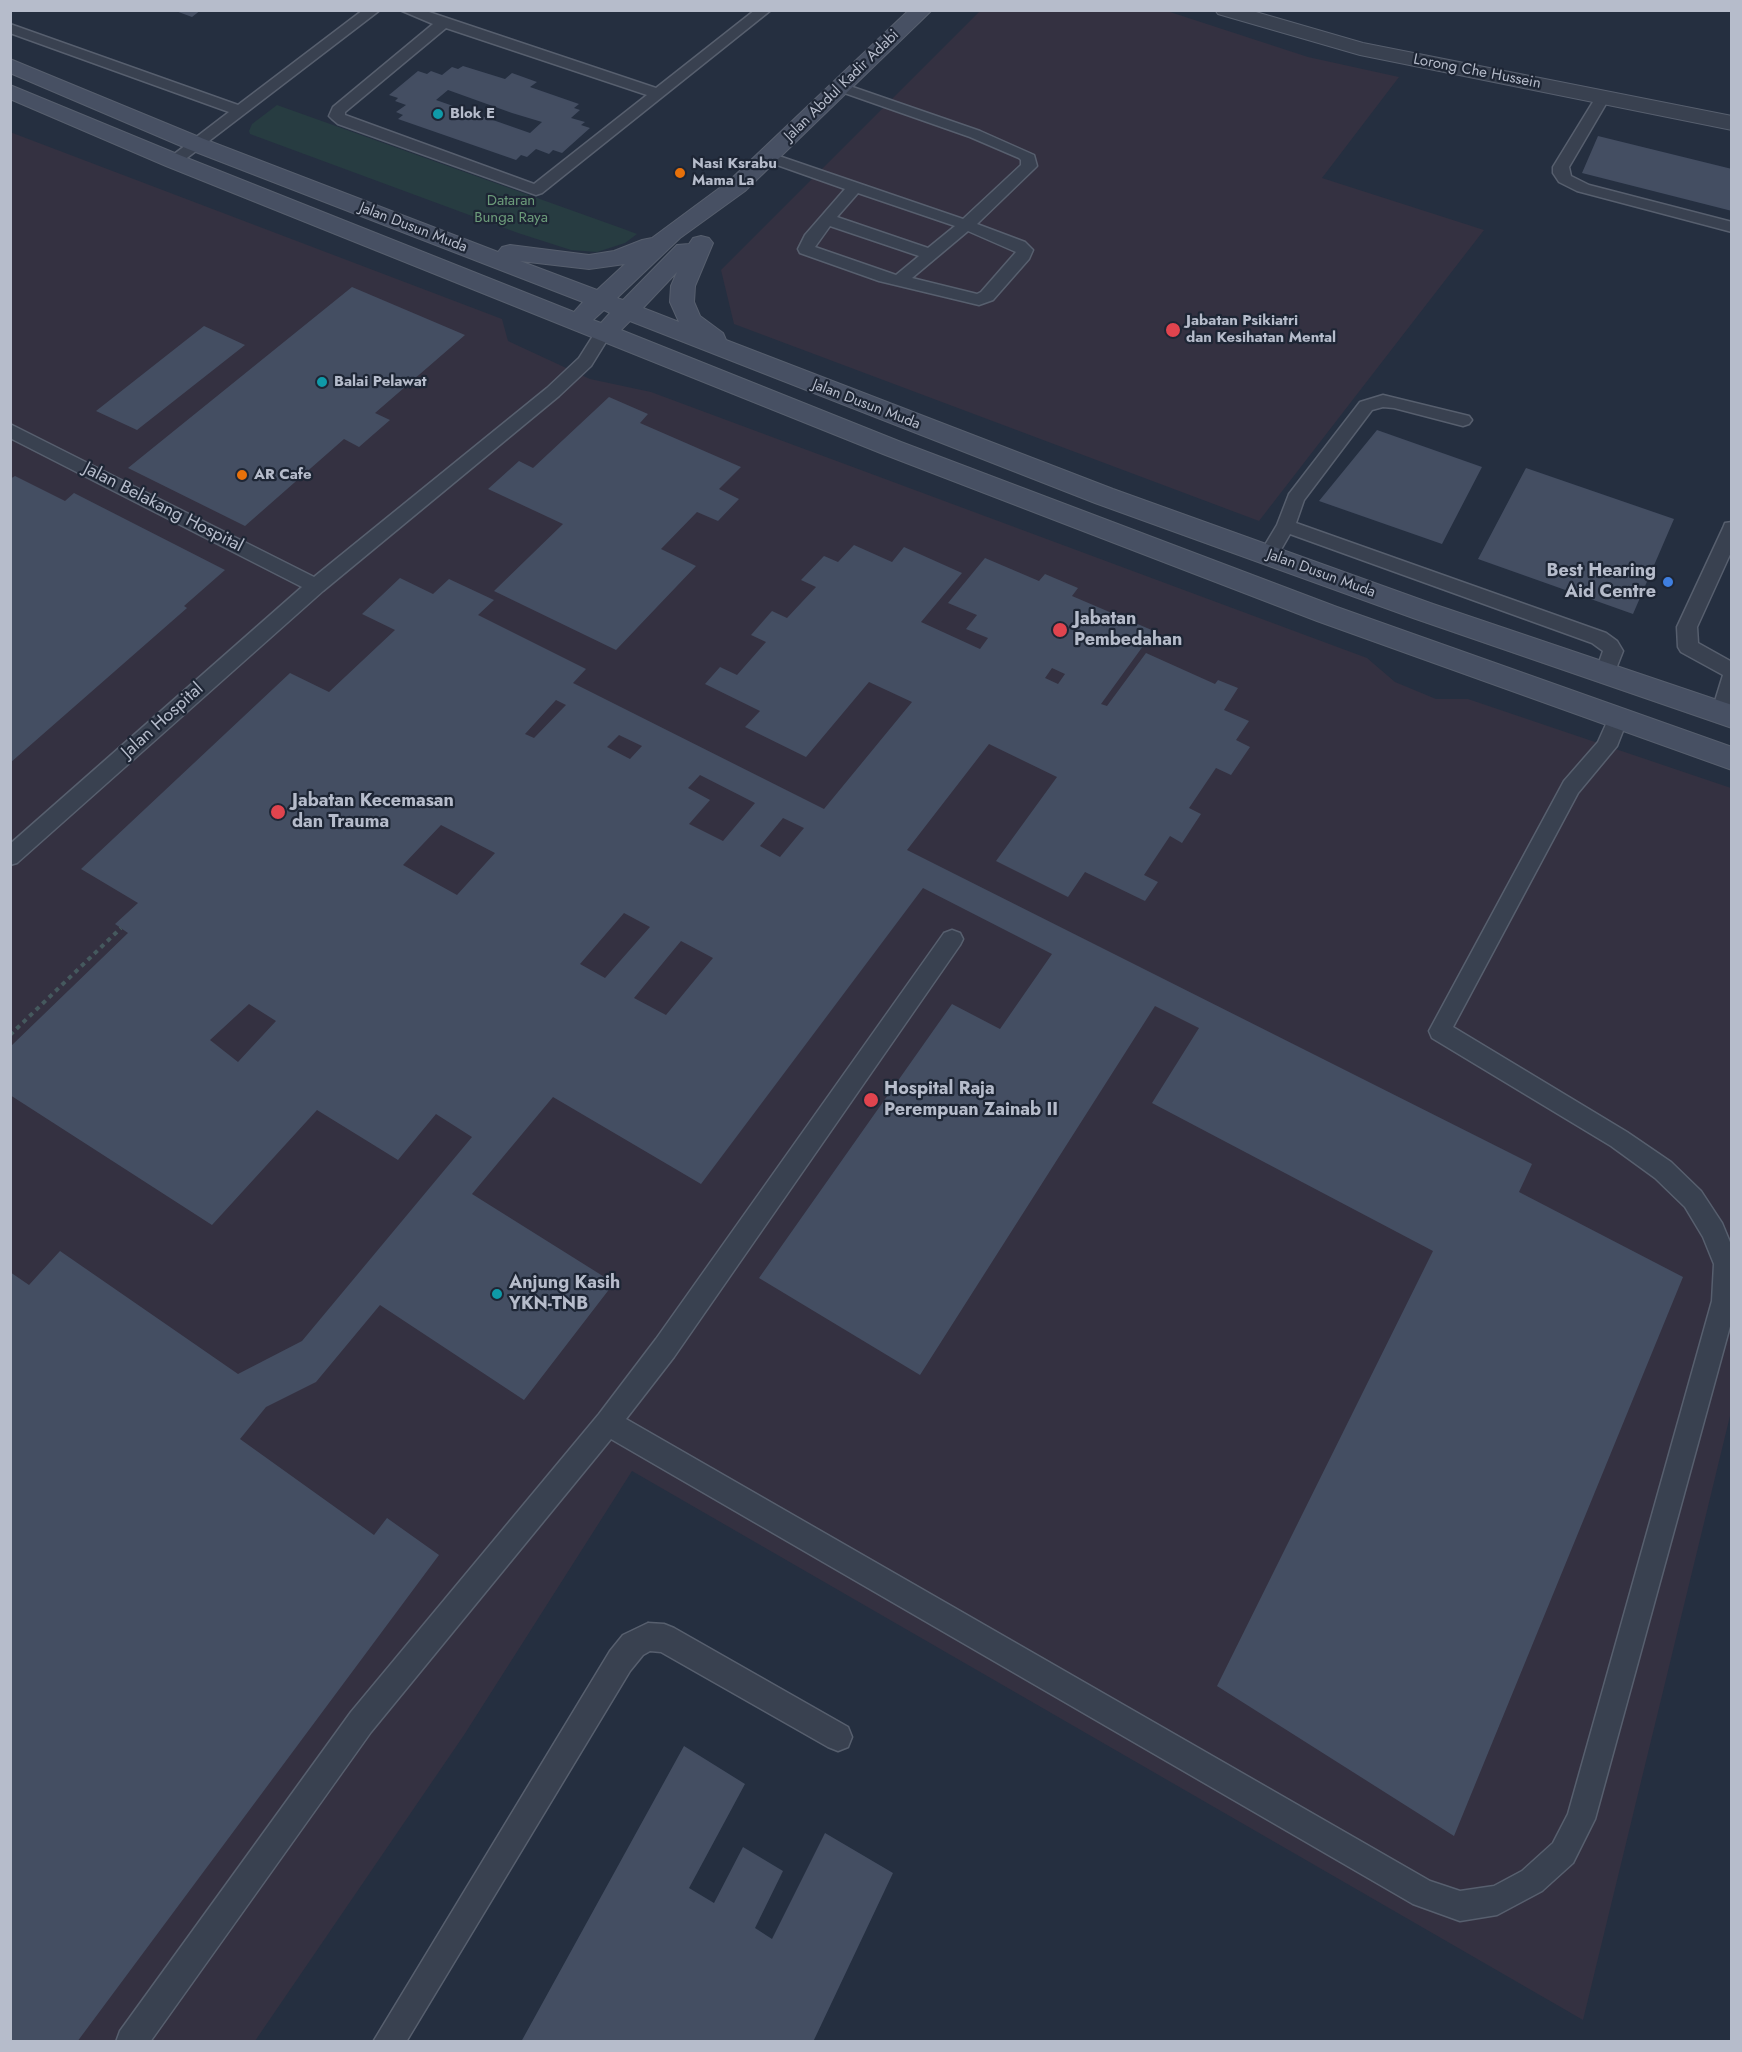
<!DOCTYPE html>
<html>
<head>
<meta charset="utf-8">
<style>
	body { margin:0 }
	#map { position:relative; width:1742px; height:2052px; overflow:hidden; background:#252f40; font-family:Jost,sans-serif }
	canvas { display:block }
	.frame { position:absolute; inset:0; border:12px solid #b6bccb; pointer-events:none }
</style>
</head>
<body>
<div id="map">
<canvas width="1742" height="2052"></canvas>
<div class="frame"></div>
</div>
<script>
const ctx = document.querySelector('canvas').getContext('2d');
ctx.lineJoin = 'round';
function paint(path, color) { ctx.fillStyle = color; ctx.fill(path, 'evenodd'); }
const shape = rows => new Path2D(rows.map(r => 'M' + r).join(''));
function strokePath(path, color, width, dash) { ctx.strokeStyle = color; ctx.lineWidth = width; ctx.lineCap = dash ? 'butt' : 'round'; ctx.setLineDash(dash || []); ctx.stroke(path); }
function label(font, color, halo, rows, align = 'center') {
  ctx.font = font + ' Jost,sans-serif'; ctx.lineWidth = 4.5; ctx.setLineDash([]); ctx.textBaseline = 'middle'; ctx.strokeStyle = halo; ctx.fillStyle = color; for (const [text, x, y, turn = 0] of rows) {
    ctx.save(); ctx.translate(x, y); ctx.rotate((+turn || 0) * Math.PI / 180); ctx.textAlign = isNaN(turn) ? turn : align; if (halo) ctx.strokeText(text, 0, 0); ctx.fillText(text, 0, 0); ctx.restore();
  }
}
paint(shape([
	[980,11,1167,11,1308,57,1399,77,1322,178,1484,230,1259,521,734,324,721,270],
	[10,132,502,319,508,341,590,379,651,392,1367,658,1395,682,1436,699,1468,699,1731,788,1731,1412,1583,2020,632,1471,464,1735,255,2041,11,2041]
]), '#343141');
paint(shape([
	[277,105,621,228,637,234,625,243,597,252,571,250,518,233,250,134,249,131,252,124]
]), '#273c41');
paint(shape([
	[173,10,201,10,192,17],
	[463,66,505,79,512,73,537,82,530,87,579,104,574,108,580,110,571,118,585,122,581,125,590,128,562,153,553,150,549,154,536,149,527,157,521,155,516,160,398,119,403,115,396,112,406,105,395,101,398,98,389,95,418,71,427,74,431,71,442,75,452,67,458,69],
	[448,90,512,113,542,122,530,133,436,100],
	[1598,136,1732,169,1732,211,1582,173],
	[352,287,465,335,375,413,390,420,359,447,344,439,245,526,128,468],
	[204,326,245,345,137,430,96,411],
	[609,397,648,414,640,423,741,467,719,489,739,499,718,521,697,512,661,549,696,566,616,650,494,591,563,524,488,489,519,461,533,468],
	[1377,430,1482,467,1442,544,1319,501],
	[1526,468,1674,519,1633,614,1478,559],
	[15,476,65,501,74,493,225,570,184,606,187,608,10,763,10,479],
	[854,545,892,562,904,547,962,573,921,622,980,649,988,638,966,629,977,615,948,603,985,558,1039,581,1045,574,1078,588,1072,596,1154,631,1101,704,1107,706,1146,653,1215,684,1218,680,1238,688,1224,710,1249,721,1236,740,1250,747,1231,775,1216,768,1189,808,1201,814,1182,843,1170,836,1144,875,1158,882,1145,901,1085,872,1068,897,996,861,1057,777,989,744,907,850,1532,1164,1519,1192,1683,1277,1454,1836,1217,1686,1433,1251,1152,1103,1199,1028,1155,1006,920,1375,759,1278,952,1004,1000,1029,1052,954,923,888,701,1184,553,1097,472,1194,614,1283,524,1400,380,1305,316,1382,266,1407,240,1439,374,1535,387,1518,439,1555,77,2042,10,2042,10,1272,29,1285,60,1251,238,1374,302,1341,472,1137,436,1114,398,1160,317,1110,212,1225,10,1095,10,1047,128,933,115,924,138,903,81,869,290,673,329,692,395,630,362,614,400,578,433,594,449,579,494,600,478,615,586,669,573,683,824,809,912,702,869,682,806,757,745,727,760,711,705,684,720,667,737,675,766,642,751,635,772,611,787,618,816,587,801,580,824,556,838,562],
	[1052,668,1065,674,1058,684,1045,678],
	[556,700,566,705,534,738,525,734],
	[619,735,642,746,630,759,607,747],
	[700,775,755,803,723,841,689,824,710,800,688,788],
	[783,818,804,828,780,857,760,846],
	[441,825,495,853,457,895,403,865],
	[624,913,650,927,605,978,580,964],
	[681,941,713,958,666,1015,634,998],
	[249,1004,276,1021,238,1062,210,1040],
	[684,1746,745,1784,689,1888,714,1903,743,1847,783,1871,755,1928,772,1939,825,1833,893,1873,813,2042,521,2042]
]), '#444e62');
const service = shape([
	[363,10,380,10,179,164,174,166,169,164,166,161,169,158,229,112,10,33,10,24,238,105,363,10],
	[400,10,423,10,656,88,755,10,771,10,542,193,536,195,338,124,332,119,329,116,333,107,433,24,400,10],
	[446,28,647,95,534,184,345,115,345,112,446,28],
	[841,83,980,131,1034,155,1037,166,1034,169,977,224,1025,242,1033,250,1029,259,993,300,979,305,879,281,800,253,798,249,805,235,845,189,763,160,760,157,763,154,773,154,963,219,1021,165,1021,160,1019,158,970,137,836,90,834,87,836,84,841,83],
	[858,193,955,226,928,248,837,217,858,193],
	[830,226,919,256,896,275,815,247,830,226],
	[968,231,1016,252,981,292,977,294,912,278,968,231],
	[1603,93,1610,97,1569,167,1571,176,1589,185,1732,222,1732,232,1577,191,1559,182,1553,173,1553,167,1596,97,1603,93],
	[604,327,610,328,612,332,591,366,559,396,323,591,17,863,10,865,10,844,302,587,10,438,10,424,314,577,547,388,579,358,598,328,604,327],
	[1383,395,1469,416,1472,420,1469,424,1463,426,1394,408,1383,407,1372,410,1304,500,1296,523,1606,633,1617,641,1623,651,1612,679,1605,681,1598,679,1595,674,1603,651,1592,643,1290,534,1275,560,1268,562,1261,560,1259,555,1277,525,1289,494,1360,402,1383,395],
	[1732,522,1732,550,1697,627,1698,643,1732,662,1732,712,1728,719,1721,722,1714,719,1711,714,1723,675,1681,652,1678,647,1677,627,1723,528,1725,523,1732,522],
	[1618,710,1625,713,1628,718,1617,746,1578,793,1453,1027,1627,1132,1671,1162,1701,1191,1722,1223,1732,1247,1732,1319,1595,1819,1573,1863,1542,1891,1497,1915,1460,1921,1413,1904,611,1439,371,1732,150,2042,116,2042,120,2031,351,1712,599,1414,656,1339,944,933,952,930,960,933,963,939,960,945,674,1357,626,1419,1430,1881,1460,1891,1494,1886,1522,1871,1553,1843,1568,1814,1712,1301,1714,1264,1703,1237,1685,1207,1655,1178,1611,1146,1432,1038,1429,1031,1564,781,1598,742,1611,713,1618,710],
	[648,1623,664,1624,674,1628,848,1727,852,1737,848,1747,838,1751,828,1747,661,1652,650,1651,643,1655,630,1671,406,2042,373,2042,610,1651,623,1635,648,1623]
]);
const minor = shape([
	[1215,10,1249,10,1363,43,1732,116,1732,130,1360,55,1218,14,1215,10]
]);
const secondary = shape([
	[909,10,932,10,745,191,680,238,617,298,623,300,677,245,689,244,693,238,701,236,709,238,713,243,695,286,694,302,700,316,723,333,726,340,1113,489,1433,604,1732,705,1732,728,1413,618,1095,503,630,321,621,330,901,442,1337,607,1732,747,1732,770,1317,621,883,454,166,166,10,99,10,85,182,156,574,312,583,302,188,149,10,73,10,59,204,139,498,252,502,247,510,245,589,255,614,251,642,240,652,238,729,181,909,10],
	[520,261,589,269,625,264,597,290,520,261],
	[677,272,671,286,670,302,679,322,643,308,677,272],
	[604,310,610,313,601,323,593,320,604,310]
]);
strokePath(service, '#575f6e', 3);
strokePath(minor, '#575f6e', 2);
strokePath(secondary, '#575f6e', 2);
strokePath(shape([
	[10,1035,121,928]
]), '#45595e', 4, [4.5, 4.5]);
paint(service, '#394150');
paint(minor, '#394150');
paint(secondary, '#475063');
for (const [x, y, r, color] of [
	[438,114,6,"#0f9aa8"],
	[680,173,6,"#e8710a"],
	[1173,330,8,"#e0444e"],
	[322,382,6,"#0f9aa8"],
	[242,475,6,"#e8710a"],
	[1668,582,6,"#3f7fe0"],
	[1060,630,8,"#e0444e"],
	[278,812,8,"#e0444e"],
	[871,1100,8,"#e0444e"],
	[497,1294,6,"#0f9aa8"]
]) { const dot = new Path2D(); dot.arc(x, y, r, 0, 2 * Math.PI); ctx.fillStyle = color; ctx.fill(dot); strokePath(dot, '#1e2635', 2); }
label('15px', '#b6bccb', '#1e2635', [
	["Lorong Che Hussein",1477,72,11],
	["Jalan Abdul Kadir Adabi",842,86,-44],
	["Jalan Dusun Muda",413,228,21],
	["Jalan Dusun Muda",866,405,21],
	["Jalan Dusun Muda",1321,574,20]
]);
label('bold 15px', '#b6bccb', '#1e2635', [
	["Blok E",450,114],
	["Nasi Ksrabu",692,164],
	["Mama La",692,181],
	["Jabatan Psikiatri",1186,321],
	["dan Kesihatan Mental",1186,338],
	["Balai Pelawat",334,382],
	["AR Cafe",254,475]
], 'left');
label('15px', '#6c9c7a', '#1e2635', [
	["Dataran",511,201],
	["Bunga Raya",511,218]
]);
label('18px', '#b6bccb', '#1e2635', [
	["Jalan Belakang Hospital",163,508,27],
	["Jalan Hospital",163,721,-42]
]);
label('bold 18px', '#b6bccb', '#1e2635', [
	["Best Hearing",1656,572,"right"],
	["Aid Centre",1656,593,"right"],
	["Jabatan",1074,620],
	["Pembedahan",1074,641],
	["Jabatan Kecemasan",292,802],
	["dan Trauma",292,823],
	["Hospital Raja",884,1090],
	["Perempuan Zainab II",884,1111],
	["Anjung Kasih",509,1284],
	["YKN-TNB",509,1305]
], 'left');
</script>
</body>
</html>
